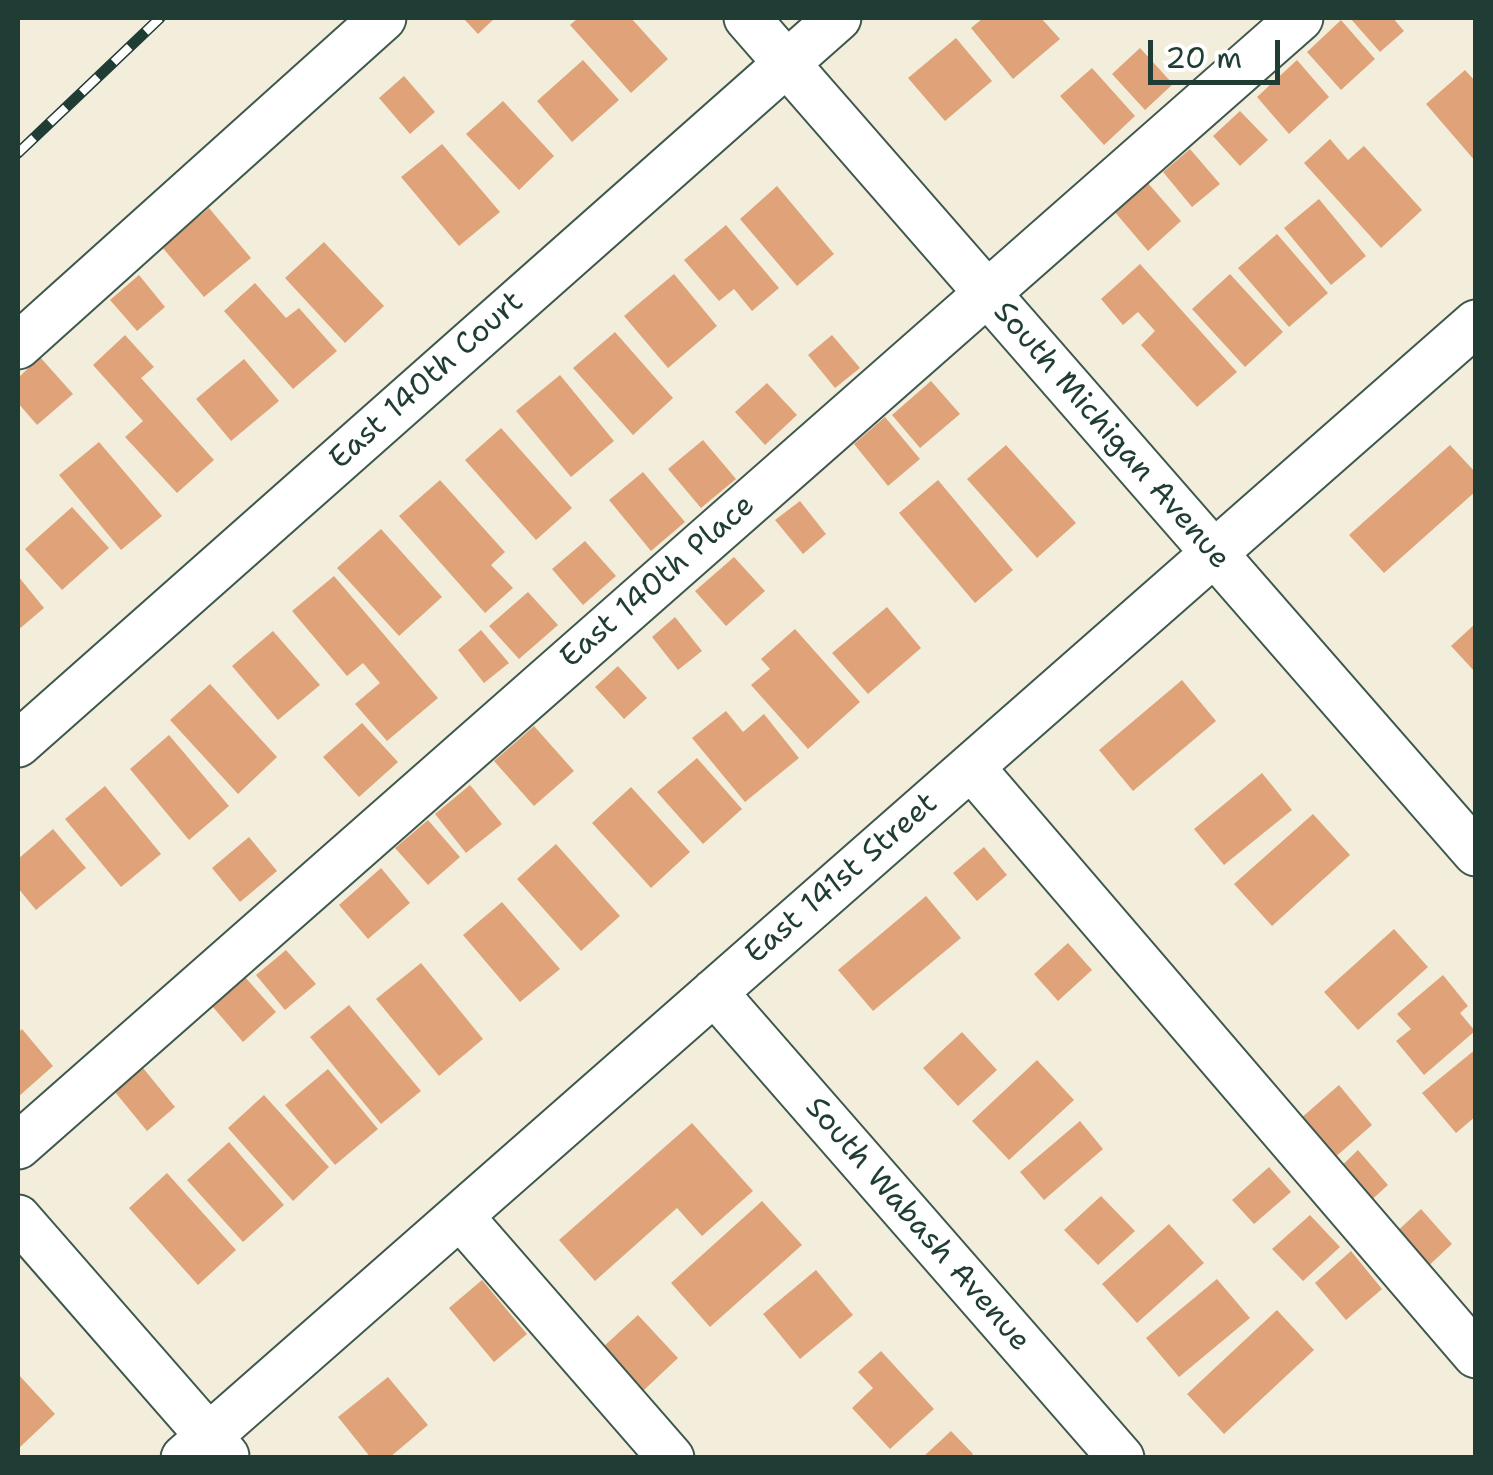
<!DOCTYPE html>
<html>
<head>
<meta charset="utf-8">
<style>
	body { margin:0 }
	#map { position:relative; width:1493px; height:1475px; overflow:hidden; background:#f2eedb; font-family:"Shantell Sans",sans-serif }
	canvas { display:block }
	.frame { position:absolute; inset:0; border:20px solid #1f3d34; pointer-events:none }
	.scale { position:absolute; left:1148px; top:40px; width:132px; height:45px; box-sizing:border-box; border:5px solid #1f3d34; border-top:0; padding-left:12px; font-size:30px; line-height:35px; white-space:nowrap; color:#1f3d34; -webkit-text-stroke:8px #fff; paint-order:stroke }
</style>
</head>
<body>
<div id="map">
<canvas width="1493" height="1475"></canvas>
<div class="frame"></div>
<div class="scale">20 m</div>
</div>
<script>
const ctx = document.querySelector('canvas').getContext('2d');
ctx.lineJoin = 'round';
function paint(path, color) { ctx.fillStyle = color; ctx.fill(path, 'evenodd'); }
const shape = rows => new Path2D(rows.map(r => 'M' + r).join(''));
function strokePath(path, color, width, dash) { ctx.strokeStyle = color; ctx.lineWidth = width; ctx.lineCap = dash ? 'butt' : 'round'; ctx.setLineDash(dash || []); ctx.stroke(path); }
function label(font, color, halo, rows, align = 'center') {
  ctx.font = font + ' "Shantell Sans",sans-serif'; ctx.lineWidth = 8; ctx.setLineDash([]); ctx.textBaseline = 'middle'; ctx.strokeStyle = halo; ctx.fillStyle = color; for (const [text, x, y, turn = 0] of rows) {
    ctx.save(); ctx.translate(x, y); ctx.rotate((+turn || 0) * Math.PI / 180); ctx.textAlign = isNaN(turn) ? turn : align; if (halo) ctx.strokeText(text, 0, 0); ctx.fillText(text, 0, 0); ctx.restore();
  }
}
paint(shape([
	[463,18,495,18,478,34],
	[578,18,631,18,668,59,631,93,570,25],
	[983,18,1041,18,1060,39,1013,79,971,28],
	[1350,18,1393,18,1404,31,1380,52],
	[1341,20,1375,59,1341,90,1307,52],
	[956,38,992,81,945,121,908,78],
	[1140,48,1173,84,1145,110,1112,74],
	[583,60,619,100,572,142,537,101],
	[1297,60,1329,97,1289,134,1257,97],
	[1092,68,1135,116,1104,145,1060,96],
	[1465,70,1476,82,1476,162,1426,104],
	[404,76,435,112,410,134,379,98],
	[503,101,554,156,519,190,466,134],
	[1240,111,1268,140,1240,166,1213,136],
	[1330,139,1348,160,1364,146,1422,210,1381,248,1304,163],
	[442,144,500,212,459,246,401,177],
	[1190,149,1220,184,1192,207,1163,172],
	[1147,182,1181,221,1148,251,1114,211],
	[777,186,834,254,797,286,740,219],
	[1319,199,1366,256,1331,285,1284,228],
	[209,208,251,258,204,297,162,247],
	[726,225,779,288,752,311,734,289,719,301,684,260],
	[1277,234,1328,293,1289,327,1238,268],
	[324,242,384,306,345,343,285,278],
	[1140,264,1237,372,1197,407,1141,345,1155,331,1138,312,1123,325,1101,299],
	[674,274,717,326,668,368,624,316],
	[1230,274,1283,332,1245,367,1192,309],
	[139,275,165,307,137,331,110,300],
	[255,283,286,318,299,308,337,351,293,389,224,311],
	[615,332,673,398,633,435,573,368],
	[125,335,154,367,141,378,214,460,177,493,125,437,143,421,93,365],
	[832,335,860,368,835,388,808,355],
	[40,357,73,394,37,425,18,403,18,378],
	[244,359,279,401,231,441,196,399],
	[560,375,614,441,571,477,516,411],
	[931,381,960,414,920,448,892,415],
	[767,383,797,415,765,445,735,412],
	[885,417,920,459,888,486,854,444],
	[501,428,572,508,536,540,465,460],
	[703,440,736,479,701,508,668,469],
	[99,442,162,516,121,550,59,475],
	[1006,445,1076,523,1037,558,967,479],
	[1450,445,1476,473,1476,491,1384,573,1349,535],
	[643,472,685,522,651,551,609,500],
	[440,480,505,552,491,565,513,588,485,613,399,516],
	[938,480,1013,570,975,603,899,513],
	[800,501,826,534,803,554,775,520],
	[72,507,109,548,62,590,25,549],
	[381,529,442,597,399,636,337,568],
	[585,541,616,576,583,605,552,569],
	[734,557,765,591,726,626,695,591],
	[18,576,44,608,18,630],
	[334,576,438,698,387,741,355,704,380,683,363,663,347,676,292,611],
	[528,592,558,625,519,659,489,626],
	[887,607,921,648,868,694,832,653],
	[675,617,702,651,678,670,652,637],
	[1476,623,1476,673,1451,646],
	[795,629,860,702,808,749,751,685,770,669,761,659],
	[481,630,509,663,484,683,458,650],
	[273,631,320,685,278,720,232,666],
	[618,666,647,698,624,719,595,687],
	[1182,680,1216,721,1133,791,1099,750],
	[210,684,277,757,238,794,170,720],
	[726,711,743,732,764,714,799,758,745,802,692,738],
	[362,723,398,762,359,797,323,757],
	[534,726,574,771,534,806,494,761],
	[169,735,229,806,189,840,130,769],
	[697,758,742,809,703,844,657,792],
	[1262,773,1292,810,1224,865,1194,829],
	[470,785,502,824,466,853,435,814],
	[105,786,161,854,121,887,65,819],
	[631,787,690,852,651,888,592,823],
	[1313,814,1350,855,1272,926,1234,884],
	[428,820,460,857,428,885,395,848],
	[53,829,86,868,36,910,18,888,18,859],
	[249,837,277,871,240,902,212,868],
	[556,844,620,916,581,951,517,879],
	[984,847,1007,875,977,901,953,873],
	[381,868,410,903,368,939,339,905],
	[926,896,961,938,873,1011,838,970],
	[502,902,560,969,520,1002,463,935],
	[1394,929,1428,967,1358,1030,1324,992],
	[1068,943,1092,970,1058,1001,1034,974],
	[286,950,316,984,285,1010,256,975],
	[421,963,483,1039,439,1076,376,999],
	[1443,975,1468,1006,1460,1013,1475,1031,1424,1075,1396,1041,1411,1029,1397,1014],
	[245,977,276,1012,243,1042,212,1006],
	[349,1005,421,1091,381,1124,310,1037],
	[22,1029,53,1066,18,1097,18,1033],
	[962,1032,997,1070,958,1106,923,1068],
	[1476,1049,1476,1116,1456,1133,1422,1093],
	[1037,1060,1074,1100,1009,1160,972,1121],
	[143,1068,175,1107,147,1131,115,1092],
	[328,1069,378,1129,335,1165,285,1105],
	[1339,1085,1372,1125,1333,1159,1300,1119],
	[264,1095,329,1167,293,1201,228,1128],
	[1080,1121,1103,1149,1044,1200,1020,1172],
	[692,1123,753,1191,702,1236,677,1208,595,1281,559,1240],
	[229,1142,284,1205,243,1242,187,1180],
	[1358,1150,1388,1185,1366,1205,1336,1171],
	[1269,1167,1291,1192,1254,1224,1232,1200],
	[167,1173,236,1250,198,1285,129,1208],
	[1101,1196,1135,1231,1098,1265,1064,1230],
	[762,1201,802,1245,710,1327,671,1283],
	[1421,1209,1452,1244,1423,1271,1392,1236],
	[1310,1215,1340,1247,1303,1281,1272,1249],
	[1169,1224,1204,1263,1137,1323,1102,1284],
	[1351,1251,1382,1289,1346,1320,1315,1283],
	[816,1270,853,1315,800,1359,763,1314],
	[1217,1279,1250,1318,1179,1377,1146,1338],
	[482,1280,527,1334,494,1362,449,1308],
	[1277,1310,1314,1350,1224,1434,1187,1394],
	[638,1315,678,1358,644,1390,603,1347],
	[881,1351,934,1409,890,1449,852,1408,873,1388,858,1372],
	[18,1374,55,1414,18,1449],
	[388,1377,428,1425,389,1458,371,1458,338,1417],
	[951,1431,973,1454,970,1458,922,1458]
]), '#e0a379');
const minor = shape([
	[747,18,1476,853],
	[18,346,383,18],
	[18,744,838,18],
	[971,767,1476,1355],
	[714,992,1121,1458],
	[18,1146,1300,18],
	[460,1216,671,1458],
	[18,1218,226,1456],
	[184,1458,1476,323]
]);
strokePath(minor, '#3f584d', 49);
strokePath(minor, '#fff', 45);
const rail = shape([
	[18,153,160,18]
]);
strokePath(rail, '#1f3d34', 11);
strokePath(rail, '#fff', 8, [22]);
label('30px', '#1f3d34', '#fff', [
	["East 140th Court",427,381,-42],
	["South Michigan Avenue",1111,436,49],
	["East 140th Place",658,582,-41],
	["East 141st Street",842,879,-41],
	["South Wabash Avenue",917,1225,49]
]);
</script>
</body>
</html>
